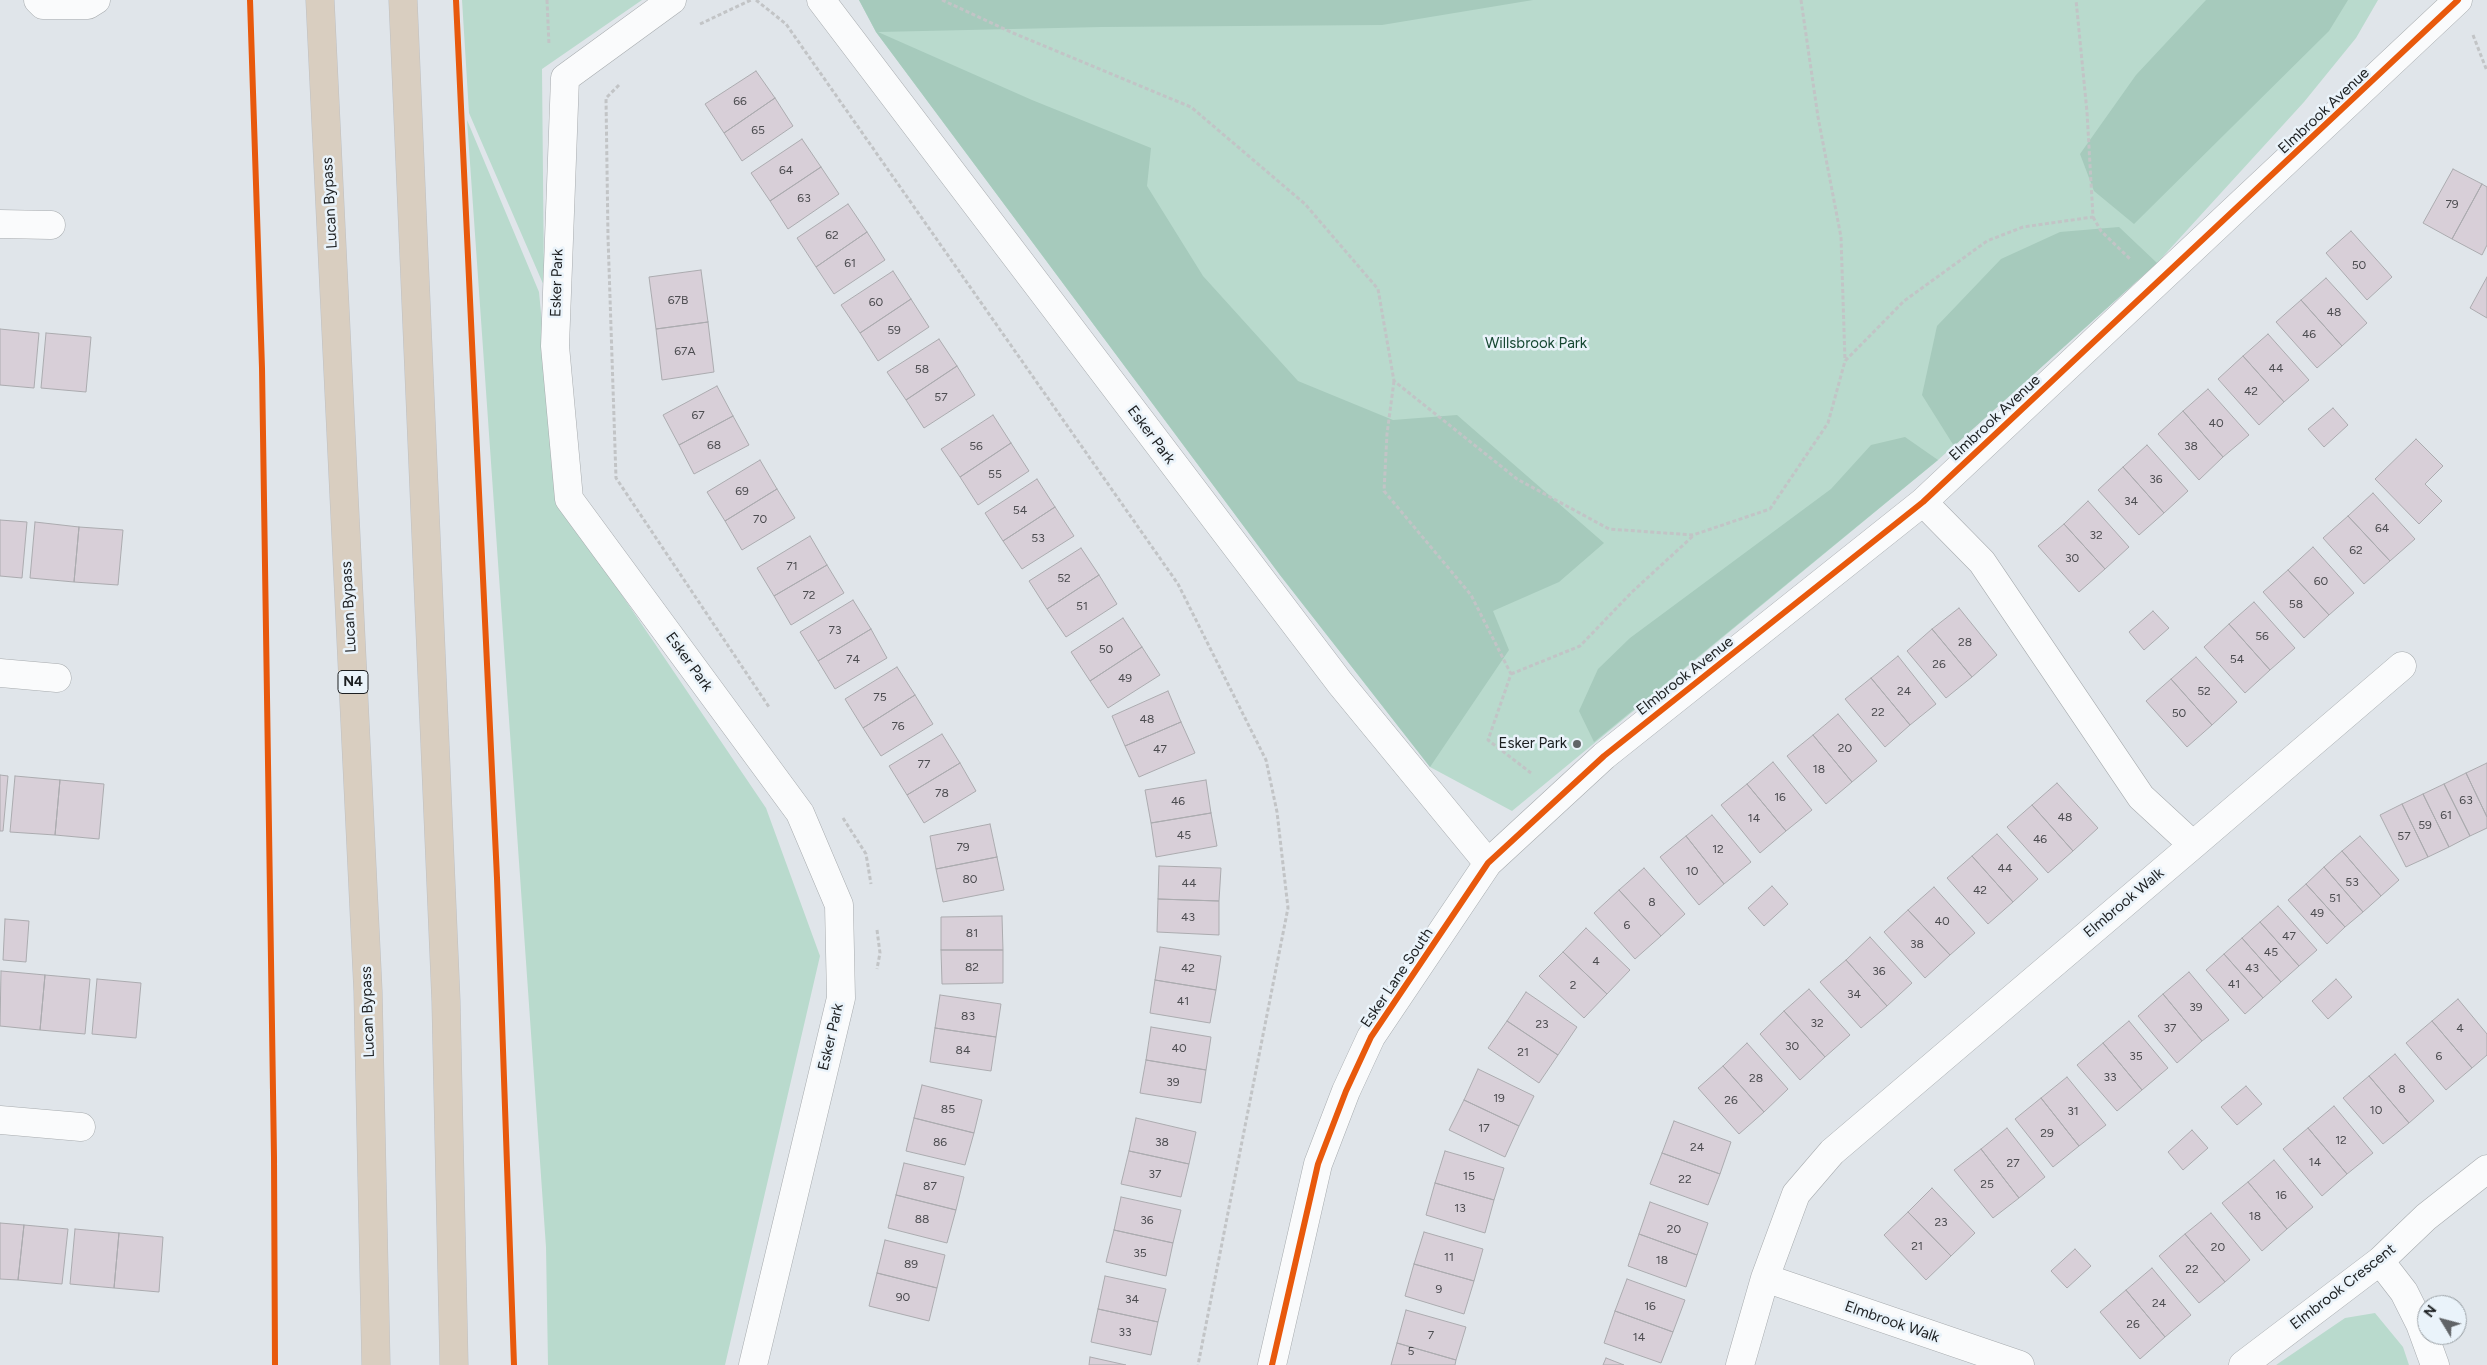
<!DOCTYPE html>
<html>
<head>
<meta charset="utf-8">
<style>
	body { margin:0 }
	#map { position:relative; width:2487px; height:1365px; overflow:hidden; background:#e0e5ea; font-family:Figtree,sans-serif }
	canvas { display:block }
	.north { position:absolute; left:2417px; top:1295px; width:50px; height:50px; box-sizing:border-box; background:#eaf3fa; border:1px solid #989ea3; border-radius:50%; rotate:307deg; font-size:14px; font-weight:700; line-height:20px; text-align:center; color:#1c1f21 }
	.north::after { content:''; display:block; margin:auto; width:18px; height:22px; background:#616467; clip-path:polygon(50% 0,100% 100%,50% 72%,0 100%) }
</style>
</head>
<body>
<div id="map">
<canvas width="2487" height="1365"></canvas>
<div class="north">N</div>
</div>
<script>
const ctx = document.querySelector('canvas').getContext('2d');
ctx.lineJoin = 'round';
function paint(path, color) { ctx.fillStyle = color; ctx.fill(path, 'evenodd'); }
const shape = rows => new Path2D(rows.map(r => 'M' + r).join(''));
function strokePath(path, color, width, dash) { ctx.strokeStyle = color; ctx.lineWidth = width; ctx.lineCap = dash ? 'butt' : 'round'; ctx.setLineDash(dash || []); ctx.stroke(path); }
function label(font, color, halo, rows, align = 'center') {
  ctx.font = font + ' Figtree,sans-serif'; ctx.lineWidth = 5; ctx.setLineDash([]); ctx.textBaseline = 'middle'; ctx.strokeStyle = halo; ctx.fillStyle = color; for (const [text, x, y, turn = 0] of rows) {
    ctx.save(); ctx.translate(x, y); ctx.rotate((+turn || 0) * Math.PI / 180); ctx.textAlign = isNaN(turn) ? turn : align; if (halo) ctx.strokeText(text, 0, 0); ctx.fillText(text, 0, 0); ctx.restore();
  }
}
paint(shape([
	[462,0,642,0,542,69,544,286,469,113],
	[859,0,2378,0,2356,38,2304,102,2157,263,1938,460,1512,811,1430,767,1280,575,876,32],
	[467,120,539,292,559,502,766,808,820,956,725,1365,548,1365,546,1247],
	[2375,1313,2403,1347,2409,1365,2276,1365,2345,1318]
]), '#b9dacd');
paint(shape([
	[859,0,1533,0,1382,25,1102,27,878,32,1032,100,1151,148,1147,186,1203,276,1298,381,1393,420,1457,415,1604,543,1559,582,1493,611,1509,650,1430,767,1280,575,876,32],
	[2206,0,2348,0,2329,31,2134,224,2094,191,2080,154,2136,75],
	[2119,227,2157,263,1954,446,1922,395,1937,326,2001,259,2060,232],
	[1905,437,1938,460,1594,742,1579,711,1598,669,1630,638,1831,489,1871,445]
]), '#a6cabc');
const building = shape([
	[756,71,775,98,724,133,705,104,756,71],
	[775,98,793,126,742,161,724,133,775,98],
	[802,139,821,167,770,201,751,173,802,139],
	[821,167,839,194,788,229,770,201,821,167],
	[2453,169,2482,184,2452,239,2423,223,2453,169],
	[2482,184,2487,187,2487,245,2482,255,2452,239,2482,184],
	[848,204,867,232,816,267,797,238,848,204],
	[2351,231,2392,277,2367,300,2326,253,2351,231],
	[867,232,885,260,834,294,816,267,867,232],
	[701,270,708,322,656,329,649,277,701,270],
	[893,271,911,299,860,333,841,305,893,271],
	[2487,277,2487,318,2470,308,2487,277],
	[2326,278,2367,323,2342,346,2301,300,2326,278],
	[911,299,929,327,878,361,860,333,911,299],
	[2301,300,2342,346,2317,368,2276,322,2301,300],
	[708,322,714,372,662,380,656,329,708,322],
	[0,329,39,333,34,388,0,385,0,329],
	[46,333,91,337,86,392,41,388,46,333],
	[2268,334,2309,380,2284,402,2243,356,2268,334],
	[939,339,957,366,906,400,887,372,939,339],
	[2243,356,2284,402,2259,425,2218,379,2243,356],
	[957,366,975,395,924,428,906,400,957,366],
	[717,386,733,416,679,445,663,415,717,386],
	[2208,389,2249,435,2223,457,2183,411,2208,389],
	[2333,408,2348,425,2324,447,2308,429,2333,408],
	[2183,411,2223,457,2199,480,2158,434,2183,411],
	[993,415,1011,443,960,477,941,449,993,415],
	[733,416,749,445,694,474,679,445,733,416],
	[2416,439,2443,466,2425,484,2442,501,2419,524,2375,479,2416,439],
	[1011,443,1029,471,978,505,960,477,1011,443],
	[2147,445,2188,491,2164,513,2123,467,2147,445],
	[760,460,777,489,725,521,707,492,760,460],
	[2123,467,2164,513,2139,535,2098,490,2123,467],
	[1037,479,1055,507,1003,541,985,513,1037,479],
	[777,489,795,518,742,550,725,521,777,489],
	[2373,493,2415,539,2390,561,2348,516,2373,493],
	[2088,501,2129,547,2105,569,2064,524,2088,501],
	[1055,507,1074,536,1022,569,1003,541,1055,507],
	[2348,516,2390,561,2364,584,2323,538,2348,516],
	[0,520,27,522,22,578,0,576,0,520],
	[35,522,79,527,74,582,30,578,35,522],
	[2064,524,2105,569,2079,592,2038,546,2064,524],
	[79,527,123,530,118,585,74,582,79,527],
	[810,536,827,565,774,596,757,568,810,536],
	[2313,547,2354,593,2329,615,2288,570,2313,547],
	[1081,548,1099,575,1047,609,1029,581,1081,548],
	[827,565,844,593,791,625,774,596,827,565],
	[2288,570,2329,615,2304,638,2263,592,2288,570],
	[1099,575,1117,604,1066,637,1047,609,1099,575],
	[853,600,871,629,818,661,800,632,853,600],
	[2254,602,2295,648,2270,670,2229,624,2254,602],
	[1959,608,1997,655,1972,677,1932,629,1959,608],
	[2153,611,2169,628,2144,650,2129,632,2153,611],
	[1123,618,1142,647,1090,681,1071,652,1123,618],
	[2229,624,2270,670,2245,693,2204,647,2229,624],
	[871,629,887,658,835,689,818,661,871,629],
	[1932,629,1972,677,1946,698,1907,651,1932,629],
	[1142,647,1160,675,1108,708,1090,681,1142,647],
	[1898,656,1936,704,1910,725,1871,678,1898,656],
	[2196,657,2237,702,2212,725,2171,679,2196,657],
	[897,667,915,695,863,728,845,699,897,667],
	[1871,678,1910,725,1885,747,1845,699,1871,678],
	[2171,679,2212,725,2187,747,2146,701,2171,679],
	[1168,691,1181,722,1125,746,1112,716,1168,691],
	[915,695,933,724,881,756,863,728,915,695],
	[1838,714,1877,761,1852,782,1813,735,1838,714],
	[1181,722,1195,753,1139,777,1125,746,1181,722],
	[942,734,960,763,907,795,889,766,942,734],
	[1813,735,1852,782,1826,804,1787,756,1813,735],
	[1773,762,1812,810,1786,831,1747,784,1773,762],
	[960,763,976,791,924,823,907,795,960,763],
	[2487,763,2487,817,2466,773,2487,763],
	[2466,773,2487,817,2487,828,2470,836,2444,784,2466,773],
	[0,775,8,776,3,831,0,831,0,775],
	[15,776,60,780,55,835,10,832,15,776],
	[60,780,104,784,99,839,55,835,60,780],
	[1206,780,1211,813,1151,823,1145,790,1206,780],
	[2057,783,2098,828,2073,851,2032,805,2057,783],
	[1747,784,1786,831,1760,853,1721,805,1747,784],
	[2444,784,2470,836,2449,847,2423,794,2444,784],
	[2423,794,2449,847,2428,857,2402,804,2423,794],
	[2402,804,2428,857,2406,867,2380,815,2402,804],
	[2032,805,2073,851,2048,873,2007,827,2032,805],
	[1211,813,1217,846,1156,857,1151,823,1211,813],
	[1712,815,1751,862,1724,884,1686,836,1712,815],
	[990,824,997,857,936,869,930,836,990,824],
	[1997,834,2038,879,2013,902,1972,856,1997,834],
	[1686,836,1724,884,1699,905,1660,857,1686,836],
	[2360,836,2399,880,2381,896,2342,851,2360,836],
	[2342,851,2381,896,2363,912,2324,867,2342,851],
	[1972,856,2013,902,1988,924,1947,878,1972,856],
	[997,857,1004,890,943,902,936,869,997,857],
	[1159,866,1221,868,1219,901,1158,899,1159,866],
	[2324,867,2363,912,2345,927,2306,884,2324,867],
	[1644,868,1685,914,1661,936,1619,890,1644,868],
	[2306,884,2345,927,2327,944,2288,900,2306,884],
	[1772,886,1788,904,1764,926,1748,908,1772,886],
	[1934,887,1975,933,1950,955,1908,910,1934,887],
	[1619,890,1661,936,1635,959,1594,913,1619,890],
	[1158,899,1219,901,1219,935,1157,932,1158,899],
	[2278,906,2317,950,2299,966,2260,922,2278,906],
	[1908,910,1950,955,1925,978,1884,932,1908,910],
	[1002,916,1003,950,941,950,941,917,1002,916],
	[5,919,29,921,26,962,3,960,5,919],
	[2260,922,2299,966,2281,982,2242,938,2260,922],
	[1586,928,1630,970,1607,994,1563,952,1586,928],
	[1870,937,1912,983,1887,1006,1846,960,1870,937],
	[2242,938,2281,982,2263,998,2224,954,2242,938],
	[1160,947,1221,956,1216,990,1155,980,1160,947],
	[941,950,1003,950,1003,983,942,984,941,950],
	[1563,952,1607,994,1584,1018,1539,976,1563,952],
	[2224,954,2263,998,2245,1014,2206,970,2224,954],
	[1846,960,1887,1006,1861,1028,1820,982,1846,960],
	[1,971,45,975,40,1030,0,1026,1,971],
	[2189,972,2229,1020,2202,1041,2163,994,2189,972],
	[45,975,90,979,85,1034,40,1030,45,975],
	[97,979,141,983,136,1038,92,1034,97,979],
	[2336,979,2352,997,2328,1019,2312,1001,2336,979],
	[1155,980,1216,990,1210,1023,1150,1013,1155,980],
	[1809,989,1850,1035,1825,1057,1784,1011,1809,989],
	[1526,992,1577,1027,1558,1055,1507,1021,1526,992],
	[2163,994,2202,1041,2177,1063,2138,1016,2163,994],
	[940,995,1001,1004,996,1037,935,1028,940,995],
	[2458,999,2487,1034,2487,1055,2472,1068,2432,1021,2458,999],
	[1784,1011,1825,1057,1800,1080,1760,1034,1784,1011],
	[1507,1021,1558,1055,1539,1083,1488,1048,1507,1021],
	[2129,1021,2168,1068,2142,1090,2103,1043,2129,1021],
	[2432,1021,2472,1068,2446,1090,2406,1043,2432,1021],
	[1151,1027,1211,1037,1206,1070,1146,1060,1151,1027],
	[935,1028,996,1037,991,1071,930,1062,935,1028],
	[1747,1043,1788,1089,1764,1112,1723,1066,1747,1043],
	[2103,1043,2142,1090,2117,1111,2077,1065,2103,1043],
	[2395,1054,2434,1101,2409,1123,2369,1076,2395,1054],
	[1146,1060,1206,1070,1201,1103,1140,1093,1146,1060],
	[1723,1066,1764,1112,1739,1134,1698,1088,1723,1066],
	[1478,1069,1534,1096,1519,1126,1464,1100,1478,1069],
	[2369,1076,2409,1123,2383,1144,2343,1098,2369,1076],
	[2067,1077,2106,1125,2079,1146,2041,1098,2067,1077],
	[922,1085,982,1100,974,1133,914,1118,922,1085],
	[2246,1086,2262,1104,2237,1125,2221,1107,2246,1086],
	[2041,1098,2079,1146,2053,1167,2015,1119,2041,1098],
	[1464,1100,1519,1126,1505,1157,1449,1130,1464,1100],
	[2334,1106,2373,1153,2347,1174,2308,1128,2334,1106],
	[914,1118,974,1133,965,1165,906,1151,914,1118],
	[1136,1118,1196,1132,1189,1164,1129,1151,1136,1118],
	[1674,1121,1731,1142,1720,1174,1662,1153,1674,1121],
	[2007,1128,2045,1177,2019,1198,1981,1149,2007,1128],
	[2308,1128,2347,1174,2322,1196,2283,1149,2308,1128],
	[2192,1130,2208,1148,2183,1170,2168,1152,2192,1130],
	[1981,1149,2019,1198,1993,1218,1954,1170,1981,1149],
	[1129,1151,1189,1164,1181,1197,1121,1184,1129,1151],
	[1445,1151,1504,1168,1494,1200,1435,1183,1445,1151],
	[1662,1153,1720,1174,1708,1205,1650,1184,1662,1153],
	[2274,1160,2313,1207,2287,1229,2248,1182,2274,1160],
	[904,1163,964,1177,956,1210,896,1195,904,1163],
	[2248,1182,2287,1229,2262,1251,2222,1203,2248,1182],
	[1435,1183,1494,1200,1485,1233,1426,1215,1435,1183],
	[1932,1188,1975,1233,1951,1256,1908,1212,1932,1188],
	[896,1195,956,1210,947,1243,888,1228,896,1195],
	[1121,1197,1181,1210,1173,1243,1114,1230,1121,1197],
	[1650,1202,1708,1223,1697,1255,1639,1234,1650,1202],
	[1908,1212,1951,1256,1926,1280,1884,1235,1908,1212],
	[2211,1213,2250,1260,2225,1282,2185,1234,2211,1213],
	[0,1223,24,1225,18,1280,0,1279,0,1223],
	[24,1225,68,1229,62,1284,18,1280,24,1225],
	[75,1229,119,1233,114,1288,70,1284,75,1229],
	[1114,1230,1173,1243,1166,1276,1106,1262,1114,1230],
	[1424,1232,1483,1249,1474,1281,1414,1264,1424,1232],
	[119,1233,163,1237,159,1292,114,1288,119,1233],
	[1639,1234,1697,1255,1686,1287,1628,1266,1639,1234],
	[2185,1234,2225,1282,2199,1303,2159,1256,2185,1234],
	[885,1240,945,1255,937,1288,877,1273,885,1240],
	[2075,1249,2091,1266,2067,1288,2051,1271,2075,1249],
	[1414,1264,1474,1281,1464,1314,1405,1296,1414,1264],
	[2152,1268,2191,1315,2165,1337,2126,1290,2152,1268],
	[877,1273,937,1288,929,1321,869,1306,877,1273],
	[1105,1276,1166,1289,1158,1322,1098,1309,1105,1276],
	[1627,1279,1685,1300,1673,1332,1615,1311,1627,1279],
	[2126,1290,2165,1337,2140,1359,2100,1312,2126,1290],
	[1098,1309,1158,1322,1151,1355,1091,1342,1098,1309],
	[1406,1310,1466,1327,1456,1360,1397,1343,1406,1310],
	[1615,1311,1673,1332,1661,1363,1604,1343,1615,1311],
	[1397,1343,1456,1360,1455,1365,1391,1365,1397,1343],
	[1090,1357,1126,1365,1089,1365,1090,1357],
	[1606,1358,1624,1365,1603,1365,1606,1358]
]);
paint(building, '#d8cfd8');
strokePath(building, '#ababaf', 1);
const street = shape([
	[38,0,43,5,88,5,96,0],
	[672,0,565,78,555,346,569,499,800,813,839,905,841,998,753,1365],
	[821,0,1340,683,1488,863],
	[0,224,51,225],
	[0,673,57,678],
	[2193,845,2402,666],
	[0,1120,81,1127],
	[2380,1261,2404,1292,2420,1324,2435,1365],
	[1765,1278,2020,1365],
	[1272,1365,1318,1164,1346,1091,1371,1037,1488,863,1604,756,1923,502,2458,0],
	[1740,1365,1765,1278,1796,1194,1832,1152,2193,845,2141,797,1982,562,1923,502],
	[2243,1365,2380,1261,2426,1217,2487,1169]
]);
const highway = shape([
	[320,0,368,991,376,1365],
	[403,0,446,1001,454,1365]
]);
strokePath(street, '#a7abae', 29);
strokePath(highway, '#bec0c3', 29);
strokePath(shape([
	[547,0,549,45],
	[756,0,786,24,1178,584,1266,760,1277,812,1288,908,1198,1365],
	[942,0,1013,33,1191,107,1305,204,1378,289,1394,381,1517,479,1609,529,1693,535,1770,509,1828,423,1845,361,1904,301,1987,241,2023,227,2093,217,2087,112,2076,0],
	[1801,0,1818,117,1841,237,1845,361],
	[700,24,751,0],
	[2473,35,2487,71],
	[619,85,606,98,608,237,616,478,769,707],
	[2093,217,2101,231,2130,259],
	[1394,381,1387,434,1384,491,1471,595,1511,674,1488,740,1531,773],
	[1511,674,1580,646,1632,592,1693,536],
	[843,818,866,854,871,884],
	[877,930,880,953,877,969]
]), '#c2c4c6', 3, [4, 2.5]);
strokePath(street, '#fafbfc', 28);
strokePath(highway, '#d9cec0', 28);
strokePath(shape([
	[250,0,262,368,274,1157,275,1365],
	[456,0,497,878,514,1365],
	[1272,1365,1318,1164,1346,1091,1371,1037,1488,863,1604,756,1923,502,2458,0]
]), '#e8590c', 6);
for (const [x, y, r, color] of [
	[1577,744,5,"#616467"]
]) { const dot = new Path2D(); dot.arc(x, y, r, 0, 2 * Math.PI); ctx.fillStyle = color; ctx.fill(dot); strokePath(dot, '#eaf3fa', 2); }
label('12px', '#4c4c50', null, [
	["66",740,101],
	["65",758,130],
	["64",786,170],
	["63",804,198],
	["79",2452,204],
	["62",832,235],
	["61",850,263],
	["50",2359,265],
	["67B",678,300],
	["60",876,302],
	["48",2334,312],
	["59",894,330],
	["46",2309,334],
	["67A",685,351],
	["44",2276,368],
	["58",922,369],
	["42",2251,391],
	["57",941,397],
	["67",698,415],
	["40",2216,423],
	["68",714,445],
	["56",976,446],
	["38",2191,446],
	["55",995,474],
	["36",2156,479],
	["69",742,491],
	["34",2131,501],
	["54",1020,510],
	["70",760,519],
	["64",2382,528],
	["32",2096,535],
	["53",1038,538],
	["62",2356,550],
	["30",2072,558],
	["71",792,566],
	["52",1064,578],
	["60",2321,581],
	["72",809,595],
	["58",2296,604],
	["51",1082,606],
	["73",835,630],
	["56",2262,636],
	["28",1965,642],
	["50",1106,649],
	["74",853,659],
	["54",2237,659],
	["26",1939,664],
	["49",1125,678],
	["24",1904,691],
	["52",2204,691],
	["75",880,697],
	["22",1878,712],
	["50",2179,713],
	["48",1147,719],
	["76",898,726],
	["20",1845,748],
	["47",1160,749],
	["77",924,764],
	["18",1819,769],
	["78",942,793],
	["16",1780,797],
	["63",2466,800],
	["46",1178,801],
	["61",2446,815],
	["48",2065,817],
	["14",1754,818],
	["59",2425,825],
	["45",1184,835],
	["57",2404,836],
	["46",2040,839],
	["79",963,847],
	["12",1718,849],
	["44",2005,868],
	["10",1692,871],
	["80",970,879],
	["53",2352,882],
	["44",1189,883],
	["42",1980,890],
	["51",2335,898],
	["8",1652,902],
	["49",2317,913],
	["43",1188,917],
	["40",1942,921],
	["6",1627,925],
	["81",972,933],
	["47",2289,936],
	["38",1917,944],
	["45",2271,952],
	["4",1596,961],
	["82",972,967],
	["42",1188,968],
	["43",2252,968],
	["36",1879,971],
	["41",2234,984],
	["2",1573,985],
	["34",1854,994],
	["41",1183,1001],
	["39",2196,1007],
	["83",968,1016],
	["32",1817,1023],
	["23",1542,1024],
	["37",2170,1028],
	["4",2460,1028],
	["30",1792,1046],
	["40",1179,1048],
	["84",963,1050],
	["21",1523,1052],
	["35",2136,1056],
	["6",2439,1056],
	["33",2110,1077],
	["28",1756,1078],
	["39",1173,1082],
	["8",2402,1089],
	["19",1499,1098],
	["26",1731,1100],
	["85",948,1109],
	["10",2376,1110],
	["31",2073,1111],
	["17",1484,1128],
	["29",2047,1133],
	["12",2341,1140],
	["86",940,1142],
	["38",1162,1142],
	["24",1697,1147],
	["14",2315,1162],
	["27",2013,1163],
	["37",1155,1174],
	["15",1469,1176],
	["22",1685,1179],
	["25",1987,1184],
	["87",930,1186],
	["16",2281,1195],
	["13",1460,1208],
	["18",2255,1216],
	["88",922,1219],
	["36",1147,1220],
	["23",1941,1222],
	["20",1674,1229],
	["21",1917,1246],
	["20",2218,1247],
	["35",1140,1253],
	["11",1449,1257],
	["18",1662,1260],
	["89",911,1264],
	["22",2192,1269],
	["9",1439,1289],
	["90",903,1297],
	["34",1132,1299],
	["24",2159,1303],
	["16",1650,1306],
	["26",2133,1324],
	["33",1125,1332],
	["7",1431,1335],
	["14",1639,1337],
	["5",1411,1351]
]);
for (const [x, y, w] of [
	[353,682,30]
]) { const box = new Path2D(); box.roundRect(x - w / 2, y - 11.5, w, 23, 4); ctx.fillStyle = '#eaf3fa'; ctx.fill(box); strokePath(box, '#1c1f21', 1); }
label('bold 14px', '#1c1f21', null, [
	["N4",353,682]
]);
label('15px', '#1c1f21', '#eaf3fa', [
	["Elmbrook Avenue",2324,111,-43],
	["Lucan Bypass",330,203,-93],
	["Esker Park",557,283,-88],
	["Elmbrook Avenue",1995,418,-43],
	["Esker Park",1151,435,53],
	["Lucan Bypass",349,607,-93],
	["Esker Park",689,662,54],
	["Elmbrook Avenue",1685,676,-38],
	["Elmbrook Walk",2124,903,-40],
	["Esker Lane South",1397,978,-56],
	["Lucan Bypass",368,1012,-92],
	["Esker Park",831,1037,-77],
	["Elmbrook Crescent",2343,1287,-38],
	["Elmbrook Walk",1892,1322,19]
]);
label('15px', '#164732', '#eaf3fa', [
	["Willsbrook Park",1536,344]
]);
label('15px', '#1c1f21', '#eaf3fa', [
	["Esker Park",1567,744]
], 'right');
</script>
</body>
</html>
